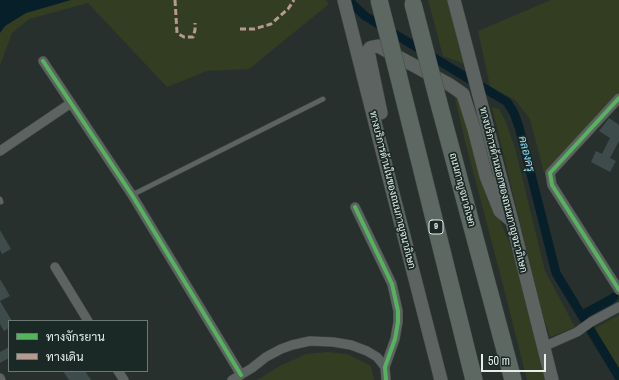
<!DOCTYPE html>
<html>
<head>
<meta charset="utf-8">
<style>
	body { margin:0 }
	#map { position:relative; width:619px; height:380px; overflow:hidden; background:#28302e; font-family:"Archivo Narrow",Sarabun,sans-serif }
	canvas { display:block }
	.legend { position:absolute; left:8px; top:320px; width:140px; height:52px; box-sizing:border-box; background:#1a2925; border:1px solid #6b7874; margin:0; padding:5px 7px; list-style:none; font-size:12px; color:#e4eeeb }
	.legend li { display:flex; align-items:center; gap:8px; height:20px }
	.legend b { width:20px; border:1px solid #6b7874 }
	.scale { position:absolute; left:481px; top:354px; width:65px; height:18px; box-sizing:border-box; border:2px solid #e4eeeb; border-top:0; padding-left:5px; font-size:12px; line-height:14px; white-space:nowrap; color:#e4eeeb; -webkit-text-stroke:3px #1a2925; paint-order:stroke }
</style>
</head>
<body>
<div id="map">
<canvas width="619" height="380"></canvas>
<ul class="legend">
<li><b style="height:5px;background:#56b35d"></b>ทางจักรยาน</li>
<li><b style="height:5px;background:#b69a8f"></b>ทางเดิน</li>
</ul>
<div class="scale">50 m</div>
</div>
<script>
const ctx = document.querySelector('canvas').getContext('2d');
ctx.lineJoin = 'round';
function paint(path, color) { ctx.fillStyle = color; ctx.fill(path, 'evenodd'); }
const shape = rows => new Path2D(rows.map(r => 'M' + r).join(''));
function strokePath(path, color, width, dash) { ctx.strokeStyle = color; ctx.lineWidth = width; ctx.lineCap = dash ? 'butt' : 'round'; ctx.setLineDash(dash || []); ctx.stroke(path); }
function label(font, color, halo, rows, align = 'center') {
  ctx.font = font + ' "Archivo Narrow",Sarabun,sans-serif'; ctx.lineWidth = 3.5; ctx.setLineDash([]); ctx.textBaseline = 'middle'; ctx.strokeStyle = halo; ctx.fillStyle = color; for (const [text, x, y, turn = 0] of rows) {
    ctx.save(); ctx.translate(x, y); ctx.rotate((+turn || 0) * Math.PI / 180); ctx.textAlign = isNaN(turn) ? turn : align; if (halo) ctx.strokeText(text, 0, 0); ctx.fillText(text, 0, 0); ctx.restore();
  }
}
paint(shape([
	[0,0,325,0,329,4,249,69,207,71,167,87,88,3,29,19,12,33,0,65],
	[428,0,448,0,464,64,443,56],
	[551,0,619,0,619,92,544,173,530,119,515,100,490,86,478,31],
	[454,94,459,94,496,211,513,251,547,380,527,380,502,281,465,141],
	[492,107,499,109,505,120,515,148,545,271,575,327,550,337,541,309],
	[619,315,619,368,594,329],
	[327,352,347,354,371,366,374,380,257,380,280,366,306,354]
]), '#323d22');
paint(shape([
	[0,0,71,0,26,13,5,26,0,33]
]), '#071f28');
strokePath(shape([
	[348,0,365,16,507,102,514,113,519,127,556,273,619,377],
	[582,315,610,300,614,297]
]), '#071f28', 9);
paint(shape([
	[609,118,619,125,619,141,610,158,616,161,610,172,591,162,596,151,602,154,610,138,599,131],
	[0,230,11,249,2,254,0,250],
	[0,279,10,296,0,301,12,321,9,321,9,328,4,331,0,324],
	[9,347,9,358,0,363,0,352],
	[63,371,85,371,91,380,69,380]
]), '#3d4c4b');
const service = shape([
	[132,195,323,99],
	[0,199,1,202]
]);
const minor = shape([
	[43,61,132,195,241,375],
	[619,98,550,173,552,185,619,290],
	[0,151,71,103],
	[355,207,392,284,398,311,398,322,395,339,385,367,386,380],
	[55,267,88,321],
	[543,347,577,332,591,322,619,307],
	[118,371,124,380],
	[0,378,1,380],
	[232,380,252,368,266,357,281,349,292,345,310,341,333,342,351,345,367,351,377,357,385,367]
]);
const secondary = shape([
	[344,0,388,174,441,380],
	[454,0,512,221,552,380],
	[381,113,368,51,370,48,373,47,378,46,450,85,463,94,474,129,486,176,500,211,512,221]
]);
const motorway = shape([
	[398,74,474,380],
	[438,100,513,380]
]);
strokePath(service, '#434b49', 5.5);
strokePath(minor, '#434b49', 10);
strokePath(secondary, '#434b49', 14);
strokePath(motorway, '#434b49', 18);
strokePath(service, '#5d6361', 4.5);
strokePath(minor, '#5d6361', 9);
strokePath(secondary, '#5d6361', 13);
strokePath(motorway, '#5c6861', 17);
const motorwayBridge = shape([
	[379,0,398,74],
	[413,4,438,100]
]);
strokePath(motorwayBridge, '#434b49', 18, []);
strokePath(motorwayBridge, '#5c6861', 17);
strokePath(shape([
	[175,0,177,33,184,37,193,37,195,30,195,23],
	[240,29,254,29,271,24,288,9,294,0]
]), '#b69a8f', 3, [6, 3]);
strokePath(shape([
	[43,61,132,195,241,375],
	[619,98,550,173,552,185,619,290],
	[355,207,392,284,398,311,398,322,395,339,385,367,386,380]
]), '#56b35d', 4);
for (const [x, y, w] of [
	[436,227,14]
]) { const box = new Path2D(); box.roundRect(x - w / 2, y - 7, w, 14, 3); ctx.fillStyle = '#1a2925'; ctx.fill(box); strokePath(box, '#e4eeeb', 1); }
label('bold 9px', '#e4eeeb', null, [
	["9",436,227]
]);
label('10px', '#e4eeeb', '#1a2925', [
	["ทางบริการด้านในของถนนกาญจนาภิเษก",392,190,76],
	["ถนนกาญจนาภิเษก",462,190,75],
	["ทางบริการด้านนอกของถนนกาญจนาภิเษก",503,190,76]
]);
label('italic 11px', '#8adafb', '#1a2925', [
	["คลองครุ",526,154,76]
]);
</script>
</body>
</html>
